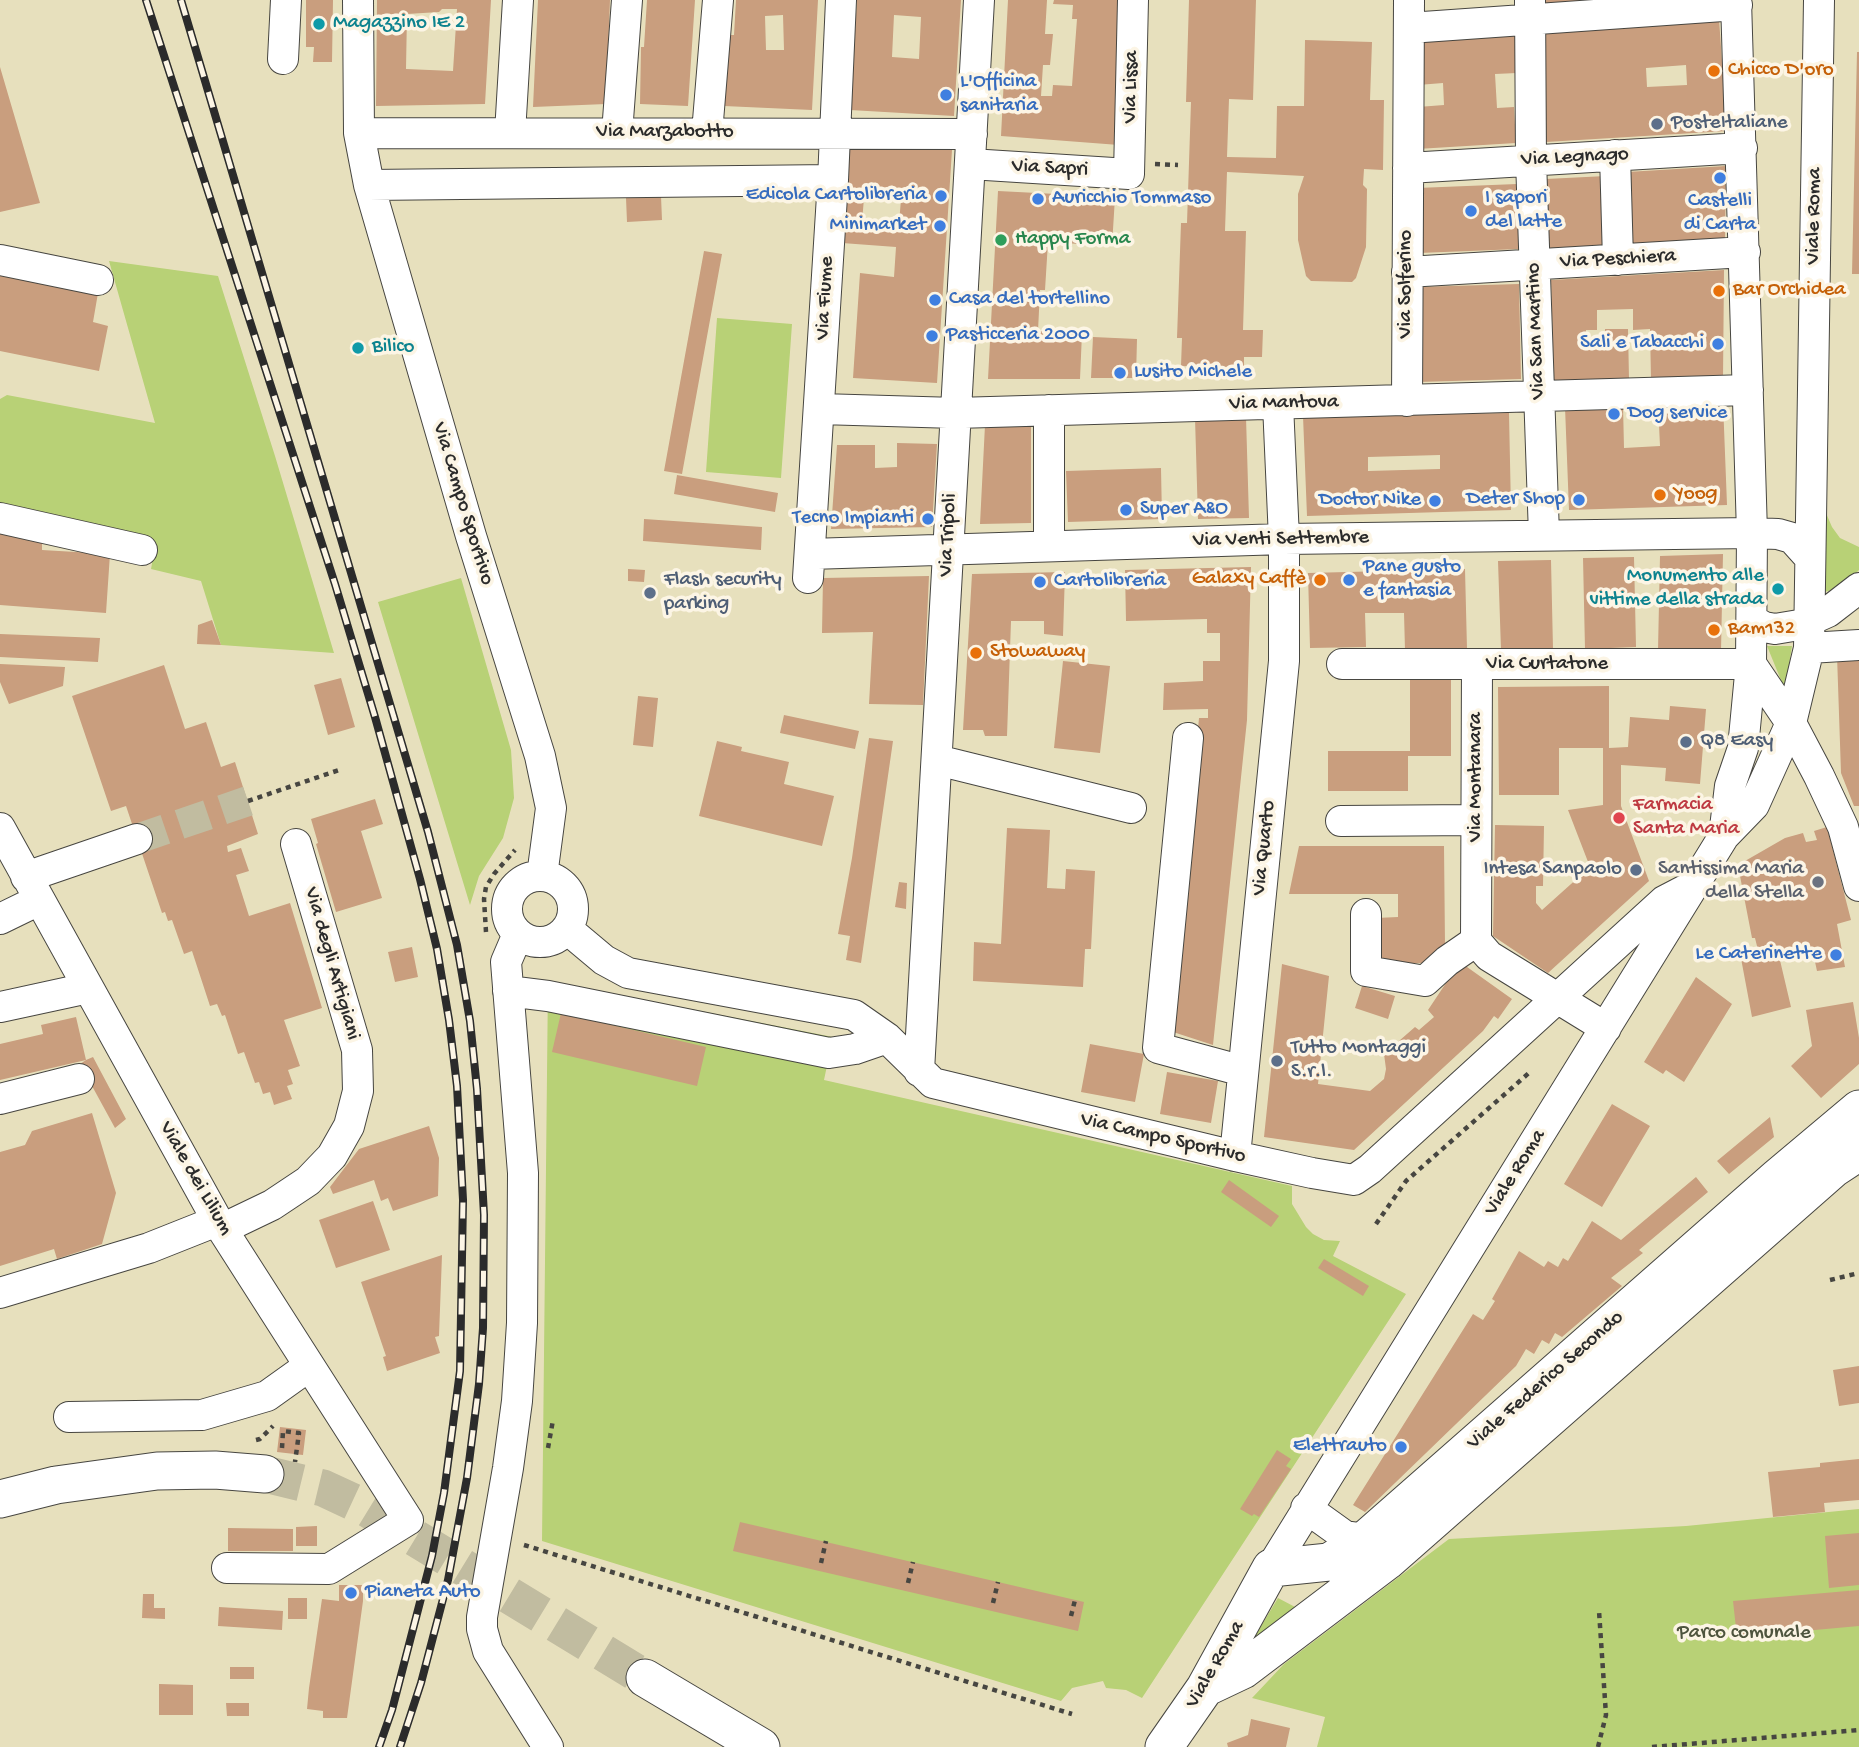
<!DOCTYPE html>
<html>
<head>
<meta charset="utf-8">
<style>
	body { margin:0 }
	canvas { display:block; background:#e7e0bd }
</style>
</head>
<body>
<canvas width="1859" height="1747"></canvas>
<script>
const ctx = document.querySelector('canvas').getContext('2d');
ctx.lineJoin = 'round';
function paint(path, color) { ctx.fillStyle = color; ctx.fill(path, 'evenodd'); }
const shape = rows => new Path2D(rows.map(r => 'M' + r).join(''));
function strokePath(path, color, width, dash) { ctx.strokeStyle = color; ctx.lineWidth = width; ctx.lineCap = dash ? 'butt' : 'round'; ctx.setLineDash(dash || []); ctx.stroke(path); }
function label(font, color, halo, rows, align = 'center') {
  ctx.font = font + ' "Gochi Hand",sans-serif'; ctx.lineWidth = 7; ctx.setLineDash([]); ctx.textBaseline = 'middle'; ctx.strokeStyle = halo; ctx.fillStyle = color; for (const [text, x, y, turn = 0] of rows) {
    ctx.save(); ctx.translate(x, y); ctx.rotate((+turn || 0) * Math.PI / 180); ctx.textAlign = isNaN(turn) ? turn : align; if (halo) ctx.strokeText(text, 0, 0); ctx.fillText(text, 0, 0); ctx.restore();
  }
}
paint(shape([
	[109,261,218,276,275,456,334,653,221,645,201,581,151,569,156,542,0,505,0,399,7,395,155,423],
	[717,318,792,324,781,478,706,472],
	[1826,513,1832,527,1840,538,1859,547,1859,570,1841,588,1824,592],
	[461,578,511,750,514,798,503,838,479,876,470,905,378,602],
	[1767,646,1792,646,1785,690],
	[548,981,833,1037,824,1080,1292,1186,1292,1204,1306,1227,1313,1234,1324,1240,1340,1241,1333,1256,1406,1294,1142,1698,1126,1690,1106,1688,1103,1681,1072,1688,1061,1701,542,1541],
	[1859,1509,1859,1747,1317,1747,1325,1717,1252,1698,1284,1664,1449,1539,1686,1526],
	[1278,1598,1297,1608,1248,1648]
]), '#b8d176');
paint(shape([
	[306,0,333,0,332,62,313,62,314,47,306,47],
	[377,0,491,0,485,104,376,106],
	[442,9,457,9,453,71,406,69,407,14,439,12],
	[538,0,610,0,606,104,533,107],
	[647,0,695,0,688,106,640,104,641,47,644,47],
	[736,0,818,0,812,110,724,106,727,35,734,35],
	[783,15,784,50,766,50,765,16],
	[857,0,961,0,954,116,850,110],
	[894,15,921,17,919,59,892,57],
	[1008,0,1047,0,1045,34,1053,34,1050,65,1043,65,1041,96,1052,96,1053,85,1072,86,1077,19,1072,19,1073,5,1053,4,1054,0,1122,0,1119,145,1001,136],
	[1189,0,1256,0,1253,100,1229,99,1227,157,1276,158,1277,106,1304,106,1305,40,1372,42,1370,100,1384,100,1383,170,1364,169,1363,185,1367,189,1366,247,1356,278,1352,282,1311,281,1306,276,1298,240,1298,194,1304,176,1227,172,1225,231,1246,231,1243,330,1263,330,1262,357,1244,357,1244,368,1181,366,1182,338,1177,338,1181,223,1187,223,1191,102,1186,102],
	[1542,0,1580,0,1580,8,1542,11],
	[1719,19,1727,131,1546,142,1542,30],
	[1686,65,1687,85,1647,87,1646,68],
	[1515,34,1517,73,1495,74,1497,108,1514,107,1516,143,1417,149,1418,107,1444,105,1443,83,1418,85,1418,40],
	[1857,52,1859,52,1859,274,1852,274],
	[0,67,40,203,0,212],
	[849,145,952,150,937,383,853,378,860,273,894,277,896,247,842,243],
	[864,198,901,199,899,224,862,222],
	[1726,166,1725,242,1630,247,1627,172],
	[1606,176,1609,250,1549,252,1546,179],
	[1517,184,1519,249,1419,253,1417,188],
	[998,191,1115,197,1112,246,1048,242,1045,290,1040,290,1038,331,1082,333,1080,379,988,379],
	[661,196,662,220,627,222,626,198],
	[704,251,722,254,682,474,664,471],
	[1724,270,1723,379,1651,380,1650,329,1633,330,1633,309,1597,310,1597,330,1586,330,1586,345,1605,345,1605,329,1628,329,1629,379,1554,381,1551,280],
	[0,274,98,293,93,322,108,326,99,371,0,351],
	[1519,284,1521,379,1418,382,1416,287],
	[1093,337,1137,339,1136,378,1091,378],
	[361,340,365,352,355,356,351,344],
	[1723,402,1727,505,1569,510,1565,407,1623,405,1624,448,1660,446,1658,404],
	[1509,413,1511,510,1307,516,1303,416],
	[1440,455,1440,469,1368,471,1368,457],
	[1246,417,1249,518,1198,519,1195,418],
	[1031,424,1031,523,980,524,985,425],
	[897,443,937,444,932,527,831,529,837,445,875,445,875,468,897,467],
	[1161,468,1162,519,1068,522,1066,471],
	[677,475,778,493,775,512,674,494],
	[644,519,762,527,761,550,643,541],
	[0,529,42,538,42,550,110,554,106,613,0,605],
	[1723,554,1721,651,1658,650,1660,556],
	[1634,557,1636,647,1585,649,1583,558],
	[1551,560,1553,649,1501,650,1498,561],
	[1251,567,1247,720,1213,1045,1170,1031,1199,718,1208,718,1208,709,1163,710,1164,683,1203,681,1203,661,1220,661,1220,633,1207,633,1207,619,1126,621,1125,570],
	[628,569,645,570,644,582,628,581],
	[1465,569,1467,649,1405,650,1404,613,1365,613,1366,647,1310,648,1308,573],
	[1065,572,1063,636,1044,634,1044,621,1011,621,1007,736,985,736,983,730,963,730,972,574],
	[929,576,923,705,869,704,873,632,822,633,823,578],
	[212,620,221,645,197,644,198,625],
	[0,634,100,638,98,662,0,657],
	[1837,655,1859,655,1859,806,1854,806,1841,773],
	[1063,661,1110,666,1100,753,1054,748],
	[0,664,65,667,63,686,9,704,0,682],
	[164,665,185,729,206,722,221,767,235,762,258,834,227,846,228,852,241,848,249,871,236,875,249,916,290,903,322,1008,284,1020,300,1066,288,1070,293,1084,287,1086,292,1099,274,1105,270,1092,263,1094,259,1082,255,1083,244,1052,238,1054,225,1015,222,1016,217,1004,210,1006,192,951,184,954,172,920,168,921,165,912,162,913,126,806,111,811,72,696],
	[1410,672,1451,672,1451,756,1408,756,1408,791,1328,791,1328,751,1410,751],
	[341,678,355,727,328,735,314,685],
	[1609,686,1609,748,1628,747,1630,717,1669,720,1670,706,1706,709,1700,784,1665,781,1666,768,1621,765,1621,806,1649,881,1548,973,1493,936,1495,825,1544,826,1543,886,1536,886,1536,903,1542,910,1590,867,1568,810,1603,805,1603,748,1559,748,1559,795,1499,795,1498,687],
	[638,696,658,698,653,747,633,745],
	[784,715,859,731,855,749,780,733],
	[869,738,893,741,861,963,846,960,850,936,838,934,852,858],
	[717,741,742,747,741,751,789,762,784,784,834,796,822,846,699,816],
	[375,799,383,824,361,831,382,898,336,912,316,844,318,843,311,819],
	[1827,827,1851,920,1837,924,1845,967,1817,971,1812,948,1779,956,1791,1007,1752,1017,1740,953,1758,950,1755,938,1752,938,1740,876,1747,866,1745,861,1785,838,1803,833,1806,842,1817,840,1814,831],
	[1007,828,1050,830,1047,888,1065,889,1066,869,1095,871,1091,949,1085,949,1083,987,973,981,974,942,1001,944],
	[1299,846,1444,846,1445,945,1433,963,1376,963,1376,918,1398,917,1398,894,1289,894],
	[899,882,907,883,906,909,895,907],
	[412,947,418,977,395,982,388,952],
	[1460,962,1512,999,1498,1019,1494,1016,1483,1031,1354,1150,1264,1137,1282,964,1329,976,1318,1084,1370,1091,1384,1079,1386,1069,1384,1054,1415,1027,1419,1030,1434,1017,1428,1010],
	[1696,977,1732,1004,1684,1082,1666,1070,1663,1074,1644,1062],
	[1362,986,1395,996,1388,1019,1355,1008],
	[1853,1002,1859,1038,1859,1064,1821,1098,1791,1066,1812,1046,1806,1010],
	[561,1013,706,1047,697,1086,552,1052],
	[76,1017,86,1060,93,1057,126,1119,115,1128,80,1064,86,1060,0,1080,0,1044,43,1034,41,1025],
	[1090,1044,1144,1054,1135,1102,1081,1092],
	[1167,1072,1218,1081,1211,1123,1160,1114],
	[1612,1104,1650,1126,1602,1207,1564,1184],
	[92,1113,116,1193,102,1244,57,1259,54,1249,0,1266,0,1152,25,1145,32,1131],
	[1770,1117,1774,1137,1729,1174,1717,1161],
	[429,1126,439,1158,438,1196,393,1211,388,1198,381,1201,374,1180,333,1194,330,1187,359,1149],
	[1696,1177,1708,1192,1639,1250,1643,1253,1611,1278,1622,1286,1562,1337,1555,1333,1549,1344,1542,1340,1534,1354,1526,1349,1516,1366,1365,1512,1353,1505,1473,1314,1483,1320,1495,1301,1492,1299,1519,1251,1544,1267,1548,1261,1558,1267,1563,1258,1568,1261,1592,1221,1621,1240],
	[1229,1180,1279,1216,1271,1227,1221,1192],
	[373,1201,390,1250,336,1268,319,1220],
	[442,1255,439,1336,435,1337,440,1353,387,1371,383,1357,386,1356,361,1282],
	[1324,1259,1369,1286,1363,1296,1318,1268],
	[1859,1366,1859,1403,1839,1406,1833,1370],
	[280,1427,306,1430,303,1455,277,1452],
	[1277,1450,1291,1459,1286,1466,1291,1469,1259,1517,1254,1514,1252,1516,1240,1509],
	[1859,1459,1859,1500,1824,1503,1825,1512,1773,1517,1768,1472,1820,1467,1820,1463],
	[740,1522,1084,1602,1078,1631,733,1551],
	[317,1526,317,1546,296,1546,296,1527],
	[228,1528,293,1529,293,1551,228,1551],
	[1859,1533,1859,1585,1829,1588,1825,1536],
	[339,1585,363,1585,363,1601,347,1718,323,1718,323,1711,307,1709,309,1688,322,1599,339,1601],
	[1859,1590,1859,1626,1737,1637,1733,1601],
	[143,1594,154,1594,154,1608,165,1608,165,1619,142,1618],
	[288,1598,307,1598,307,1619,288,1619],
	[219,1607,283,1611,282,1630,218,1626],
	[230,1667,254,1667,254,1679,230,1679],
	[159,1684,193,1685,193,1715,159,1715],
	[226,1703,249,1703,249,1716,227,1716],
	[1251,1719,1290,1728,1286,1747,1228,1747,1227,1743,1248,1735]
]), '#c99e7e');
strokePath(shape([
	[137,839,248,801]
]), '#c1bca0', 30, [30, 15]);
strokePath(shape([
	[265,1474,323,1488,366,1508,645,1678]
]), '#c1bca0', 37, [37, 18]);
const minor = shape([
	[358,0,359,133,369,185,471,536,540,756,551,808,542,876],
	[1530,0,1531,160,1544,535],
	[1409,28,1737,5],
	[283,59,286,0],
	[359,133,972,134],
	[510,133,518,0],
	[617,133,627,0],
	[707,133,718,0],
	[1615,155,1618,260],
	[970,164,1129,174,1133,0],
	[1408,168,1742,148],
	[369,185,833,180],
	[0,260,98,280],
	[1407,272,1745,252],
	[1407,401,1409,0],
	[820,409,956,413,1748,390],
	[1049,410,1049,545],
	[0,518,142,550],
	[810,554,1284,539,1752,533,1778,534,1792,538,1810,558],
	[808,578,833,180,841,0],
	[1752,620,1764,627,1775,629,1799,625,1828,612,1859,588],
	[1809,648,1859,645],
	[1342,664,1751,664,1791,723,1819,776,1843,827,1859,886],
	[1477,665,1476,941,1489,956,1606,1028],
	[1188,738,1158,1048,1243,1071],
	[937,760,1131,808],
	[1341,821,1476,820],
	[0,828,222,1229,408,1520,329,1569,227,1568],
	[1724,836,1730,786,1743,748,1751,664,1752,533,1736,0],
	'507 909a33 33 0 1 1 66 0a33 33 0 1 1-66 0Z',
	[26,877,137,839],
	[1366,914,1366,971,1425,981,1447,961,1476,941],
	[0,919,39,900],
	[567,929,604,960,628,973,854,1015,887,1038,933,1083,1235,1156,1312,1173,1354,1180,1370,1169,1664,901,1689,888],
	[518,934,506,962,523,1173,522,1323,517,1401,508,1468,482,1617,482,1629,488,1651,548,1747],
	[508,991,548,996,829,1053,855,1049,887,1038],
	[0,1007,88,988],
	[919,1071,979,0],
	[0,1099,79,1079],
	[1235,1156,1284,661,1284,539,1278,404],
	[222,1229,272,1205,308,1181,332,1156,349,1126,358,1091,357,1050,296,844],
	[0,1293,149,1248,217,1221],
	[69,1417,202,1415,267,1396,309,1366],
	[1306,1508,1345,1536,1366,1539],
	[1271,1568,1724,836,1754,805,1791,723,1809,648,1819,0]
]);
const major = shape([
	[0,1499,56,1485,157,1471,215,1470,265,1474],
	[1271,1568,1329,1562,1366,1539,1778,1177,1859,1109],
	[645,1678,761,1747],
	[1205,1688,1243,1670,1387,1561,1833,1169,1859,1152],
	[1164,1747,1205,1688,1271,1568]
]);
strokePath(minor, '#474641', 32);
strokePath(major, '#474641', 39);
strokePath(shape([
	[1155,164,1178,165],
	[248,801,342,769],
	[486,932,484,899,486,887,494,874,515,850],
	[1376,1224,1406,1181,1530,1072],
	[1830,1280,1859,1273],
	[256,1440,260,1439,273,1426],
	[282,1448,283,1431,299,1433,295,1462],
	[548,1448,553,1420],
	[524,1545,1072,1714],
	[821,1563,826,1541],
	[908,1583,913,1562],
	[993,1603,998,1582],
	[1071,1616,1075,1600],
	[1598,1747,1606,1715,1599,1611],
	[1652,1747,1859,1730]
]), '#474641', 4.5, [5, 5]);
strokePath(minor, '#fff', 30);
strokePath(major, '#fff', 37);
const rail = shape([
	[146,0,335,584,375,717,420,879,437,949,449,1020,457,1086,463,1200,460,1371,444,1493,432,1556,392,1710,379,1747],
	[181,0,428,832,457,945,470,1021,477,1089,484,1215,483,1328,479,1384,467,1478,448,1580,421,1683,400,1747]
]);
strokePath(rail, '#2b2b2b', 8);
strokePath(rail, '#fcf5e5', 5, [16]);
for (const [x, y, r, color] of [
	[319,24,7,"#0f9aa8"],
	[1714,71,7,"#e8710a"],
	[946,95,7,"#3f7fe0"],
	[1657,124,7,"#5c6f8a"],
	[1720,178,7,"#3f7fe0"],
	[941,196,7,"#3f7fe0"],
	[1038,199,7,"#3f7fe0"],
	[1471,211,7,"#3f7fe0"],
	[940,226,7,"#3f7fe0"],
	[1001,240,7,"#2e9e5b"],
	[1719,291,7,"#e8710a"],
	[935,300,7,"#3f7fe0"],
	[932,336,7,"#3f7fe0"],
	[1718,344,7,"#3f7fe0"],
	[358,348,7,"#0f9aa8"],
	[1120,373,7,"#3f7fe0"],
	[1614,414,7,"#3f7fe0"],
	[1660,495,7,"#e8710a"],
	[1579,500,7,"#3f7fe0"],
	[1435,501,7,"#3f7fe0"],
	[1126,510,7,"#3f7fe0"],
	[928,519,7,"#3f7fe0"],
	[1320,580,7,"#e8710a"],
	[1349,580,7,"#3f7fe0"],
	[1040,582,7,"#3f7fe0"],
	[1778,589,7,"#0f9aa8"],
	[650,593,7,"#5c6f8a"],
	[1714,630,7,"#e8710a"],
	[976,653,7,"#e8710a"],
	[1686,742,7,"#5c6f8a"],
	[1619,818,7,"#e0444e"],
	[1636,870,7,"#5c6f8a"],
	[1818,882,7,"#6b7280"],
	[1836,955,7,"#3f7fe0"],
	[1277,1061,7,"#5c6f8a"],
	[1401,1447,7,"#3f7fe0"],
	[351,1593,7,"#3f7fe0"]
]) { const dot = new Path2D(); dot.arc(x, y, r, 0, 2 * Math.PI); ctx.fillStyle = color; ctx.fill(dot); strokePath(dot, '#fcf5e5', 2.5); }
label('21px', '#0d838f', '#fcf5e5', [
	["Magazzino IE 2",333,24],
	["Bilico",372,348],
	["Monumento alle",1764,577,"right"],
	["vittime della strada",1764,601,"right"]
], 'left');
label('21px', '#c56008', '#fcf5e5', [
	["Chicco D'oro",1728,71],
	["Bar Orchidea",1733,291],
	["Yoog",1674,495],
	["Galaxy Caffè",1306,580,"right"],
	["Bam132",1728,630],
	["Stowaway",990,653]
], 'left');
label('21px', '#366cbe', '#fcf5e5', [
	["L'Officina",960,83],
	["sanitaria",960,107],
	["Edicola Cartolibreria",927,196,"right"],
	["Auricchio Tommaso",1052,199],
	["I sapori",1485,199],
	["del latte",1485,223],
	["Castelli",1720,202,"center"],
	["di Carta",1720,226,"center"],
	["Minimarket",926,226,"right"],
	["Casa del tortellino",949,300],
	["Pasticceria 2000",946,336],
	["Sali e Tabacchi",1704,344,"right"],
	["Lusito Michele",1134,373],
	["Dog service",1628,414],
	["Deter Shop",1565,500,"right"],
	["Doctor Nike",1421,501,"right"],
	["Super A&O",1140,510],
	["Tecno Impianti",914,519,"right"],
	["Pane gusto",1363,568],
	["e fantasia",1363,592],
	["Cartolibreria",1054,582],
	["Le Caterinette",1822,955,"right"],
	["Elettrauto",1387,1447,"right"],
	["Pianeta Auto",365,1593]
], 'left');
label('21px', '#2b2b2b', '#fcf5e5', [
	["Via Lissa",1132,87,-89],
	["Via Marzabotto",665,133],
	["Via Legnago",1575,158,-3],
	["Via Sapri",1050,169,3],
	["Viale Roma",1815,216,-89],
	["Via Peschiera",1618,260,-3],
	["Via Solferino",1407,284,-90],
	["Via Fiume",826,298,-87],
	["Via San Martino",1537,331,-92],
	["Via Mantova",1284,404,-1],
	["Via Campo Sportivo",462,504,73],
	["Via Tripoli",949,535,-87],
	["Via Venti Settembre",1281,540,-1],
	["Via Curtatone",1547,665],
	["Via Montanara",1477,777,-90],
	["Via Quarto",1265,848,-84],
	["Via degli Artigiani",331,964,74],
	["Via Campo Sportivo",1163,1139,13],
	["Viale Roma",1516,1173,-58],
	["Viale dei Lilium",195,1179,60],
	["Viale Federico Secondo",1546,1381,-41],
	["Viale Roma",1216,1665,-60]
]);
label('21px', '#4e5e75', '#fcf5e5', [
	["PosteItaliane",1671,124],
	["Flash security",664,581],
	["parking",664,605],
	["Q8 Easy",1700,742],
	["Intesa Sanpaolo",1622,870,"right"],
	["Tutto Montaggi",1291,1049],
	["S.r.l.",1291,1073]
], 'left');
label('21px', '#27864d', '#fcf5e5', [
	["Happy Forma",1015,240]
], 'left');
label('21px', '#be3a42', '#fcf5e5', [
	["Farmacia",1633,806],
	["Santa Maria",1633,830]
], 'left');
label('21px', '#5b616d', '#fcf5e5', [
	["Santissima Maria",1804,870],
	["della Stella",1804,894]
], 'right');
label('21px', '#4e543e', '#fcf5e5', [
	["Parco comunale",1744,1634]
]);
</script>
</body>
</html>
